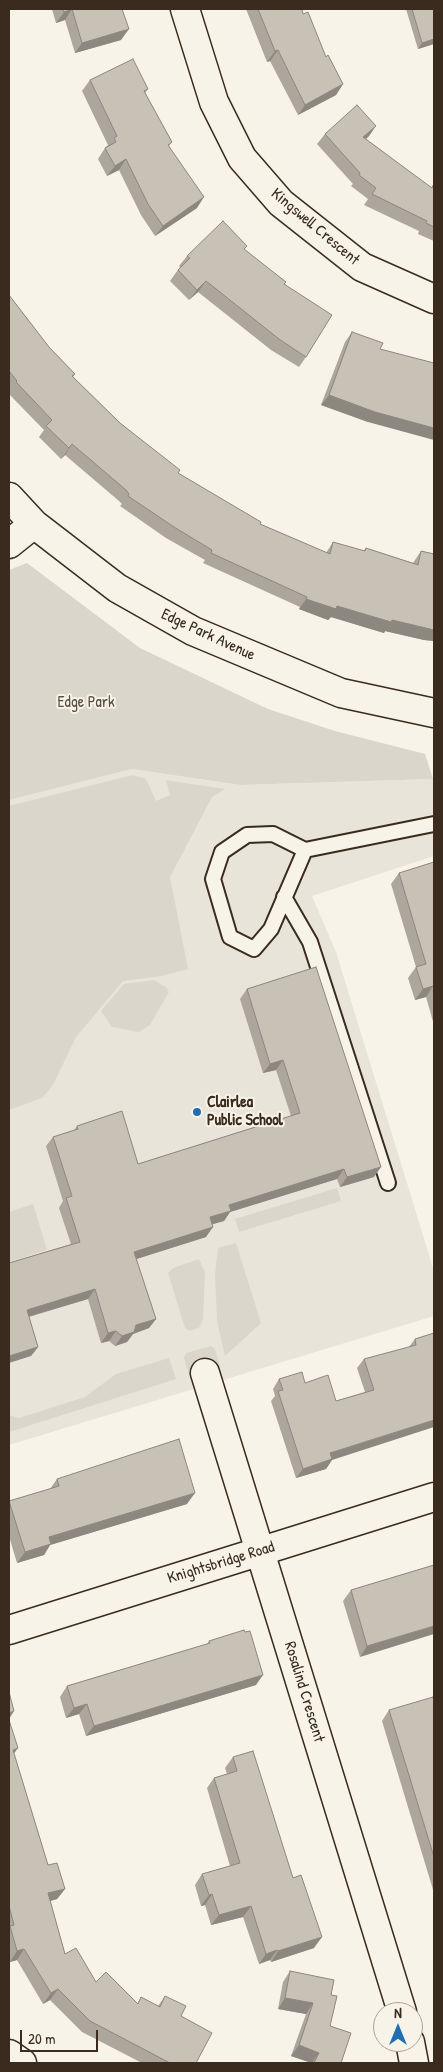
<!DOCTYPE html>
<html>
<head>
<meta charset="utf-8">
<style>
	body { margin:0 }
	#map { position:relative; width:443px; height:2072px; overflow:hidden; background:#f7f3e8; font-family:"Patrick Hand",sans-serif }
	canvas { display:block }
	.frame { position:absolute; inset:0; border:10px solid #3b2a1e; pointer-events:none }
	.north { position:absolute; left:373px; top:2002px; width:50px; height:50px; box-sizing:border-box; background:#f7f3e8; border:1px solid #aca397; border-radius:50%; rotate:0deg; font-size:14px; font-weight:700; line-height:20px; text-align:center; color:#3b2a1e }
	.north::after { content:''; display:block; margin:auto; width:18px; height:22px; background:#1f6fb2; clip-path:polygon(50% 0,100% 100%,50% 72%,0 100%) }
	.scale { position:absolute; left:20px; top:2030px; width:78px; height:22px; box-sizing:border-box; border:2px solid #3b2a1e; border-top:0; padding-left:6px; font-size:15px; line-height:18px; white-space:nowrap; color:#3b2a1e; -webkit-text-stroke:4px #f7f3e8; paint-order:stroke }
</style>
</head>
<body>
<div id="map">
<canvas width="443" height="2072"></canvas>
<div class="frame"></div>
<div class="north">N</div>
<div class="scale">20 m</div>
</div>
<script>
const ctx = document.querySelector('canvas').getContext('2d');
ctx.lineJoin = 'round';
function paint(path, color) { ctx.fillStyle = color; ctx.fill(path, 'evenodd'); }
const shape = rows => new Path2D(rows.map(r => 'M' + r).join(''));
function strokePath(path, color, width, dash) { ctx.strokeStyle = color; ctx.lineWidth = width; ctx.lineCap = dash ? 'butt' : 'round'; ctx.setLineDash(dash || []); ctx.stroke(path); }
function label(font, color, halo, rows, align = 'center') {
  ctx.font = font + ' "Patrick Hand",sans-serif'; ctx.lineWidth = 4; ctx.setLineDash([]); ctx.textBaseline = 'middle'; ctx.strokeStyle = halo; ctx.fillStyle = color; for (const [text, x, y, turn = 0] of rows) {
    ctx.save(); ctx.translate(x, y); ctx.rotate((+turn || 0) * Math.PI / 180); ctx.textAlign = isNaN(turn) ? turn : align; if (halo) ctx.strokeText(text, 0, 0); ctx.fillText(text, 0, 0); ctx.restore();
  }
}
paint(shape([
	[132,769,240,785,433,779,434,856,312,896,336,952,434,1271,434,1316,9,1445,9,800]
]), '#e9e4d9');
paint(shape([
	[27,563,140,648,268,709,335,731,425,754,433,779,240,785,132,769,9,800,9,570],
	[133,775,146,779,156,801,170,795,166,780,225,789,212,797,170,877,188,969,162,976,123,981,76,1037,53,1085,42,1098,9,1110,9,806],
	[154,980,166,987,169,992,150,1025,139,1032,112,1027,101,1011,124,984],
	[337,1188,341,1201,239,1232,235,1219],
	[33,1204,47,1250,9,1262,9,1212],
	[236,1243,261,1323,225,1356,217,1321,215,1274,218,1248],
	[199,1259,205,1273,203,1319,200,1327,190,1331,185,1328,168,1273,173,1268],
	[211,1346,215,1349,220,1366,189,1375,184,1358,186,1353],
	[169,1358,176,1379,9,1432,9,1415,19,1418,85,1397,116,1374]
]), '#dbd6cb');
const lane = shape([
	[305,850,271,929,254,949,230,937,213,879,222,852,247,835,273,834,305,850,434,824],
	[284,897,310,942,388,1183]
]);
const street = shape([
	[185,9,214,102,242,158,281,203,362,267,434,299],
	[9,497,34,524,117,588,193,631,341,693,434,713],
	[9,544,34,524],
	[205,1373,402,2012],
	[9,1630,434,1497],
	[410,2042,414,2063],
	[9,2054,22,2063]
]);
strokePath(lane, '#3b2a1e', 18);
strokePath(street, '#3b2a1e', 31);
strokePath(lane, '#f7f3e8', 14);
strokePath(street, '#f7f3e8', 28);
paint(shape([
	[52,9,122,9,121,40,75,53,65,20,56,23],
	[246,9,302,9,303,14,326,57,343,84,336,95,298,115,270,61,267,62],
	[406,9,434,9,434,44,418,49],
	[90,80,148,89,145,93,172,142,169,146,197,208,155,236,141,215,119,170,107,176,98,159,105,148,108,145,82,91],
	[325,134,369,136,366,139,431,188,434,183,434,241,418,234,419,231,364,205,368,199,351,186,353,184,317,144],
	[247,246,244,249,285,284,306,357,299,367,271,350,198,292,189,300,170,281,180,267,179,266,187,256],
	[9,295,49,347,75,374,73,377,120,423,178,473,260,524,326,553,333,542,363,551,366,548,413,563,421,551,434,554,434,641,424,640,385,631,384,633,331,617,328,620,299,609,300,607,203,563,205,560,166,538,120,506,122,504,119,501,65,455,61,459,39,437,44,430,9,394],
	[352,332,380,349,368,422,321,405,345,342],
	[434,862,434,1025,426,997,415,1000,408,978,416,967,391,884,399,873],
	[247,989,374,1177,340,1187,337,1179,230,1212,224,1221,212,1224,206,1237,136,1259,156,1319,149,1328,133,1334,127,1342,115,1346,109,1341,101,1343,88,1299,29,1317,38,1347,31,1356,9,1263,71,1244,59,1208,63,1201,46,1146,53,1137,74,1130,77,1126,138,1164,291,1116,276,1070,263,1073,240,999],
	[434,1333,332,1460,326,1469,296,1478,271,1401,275,1396,273,1389,279,1379,305,1383,336,1401,365,1392,357,1368,364,1359,409,1347,415,1339],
	[57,1479,187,1504,50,1545,44,1555,17,1563,9,1536,9,1501,50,1489],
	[434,1565,360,1657,343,1601,351,1590],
	[245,1632,256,1685,86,1736,79,1714,66,1718,60,1697,67,1686,207,1644,209,1641],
	[434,1702,434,1893,382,1721,389,1710],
	[9,1720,14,1754,48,1865,65,1889,57,1899,50,1901,65,1954,96,1982,137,2004,141,1997,158,2006,165,1996,181,2016,196,2063,142,2063,82,2032,50,2000,43,2004,17,1960,10,1962,9,1958],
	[233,1757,314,1948,271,1962,270,1960,259,1964,243,1917,211,1925,205,1905,201,1906,195,1885,202,1874,230,1866,207,1788,214,1778,227,1774,225,1768],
	[290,1971,331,1995,330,2026,341,2063,311,2063,291,2056,306,2014,278,2009,283,1982]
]), '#aca69d');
paint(shape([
	[72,9,65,20,56,23,64,12],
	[129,29,121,40,75,53,82,43],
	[434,39,434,44,418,49,422,43],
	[278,50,270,61,267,62,275,51],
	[343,84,336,95,298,115,305,105],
	[376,126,369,136,356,148,363,137],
	[126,159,119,170,107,176,115,166],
	[204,197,197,208,155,236,163,226],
	[206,281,198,292,189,300,197,290],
	[329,395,434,428,434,440,368,422,321,405],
	[72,444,65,455,61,459,69,448],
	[306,599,337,606,392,620,434,630,434,641,424,640,385,631,384,633,331,617,328,620,299,609],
	[433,986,426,997,415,1000,423,989],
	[283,1060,276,1070,263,1073,270,1064],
	[381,1167,374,1177,340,1187,347,1177],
	[344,1169,337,1179,230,1212,224,1221,203,1227,210,1217,229,1205],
	[213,1227,206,1237,127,1262,134,1252],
	[95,1289,88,1299,20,1319,27,1310],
	[156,1319,149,1328,133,1334,127,1342,115,1346,122,1336,136,1325],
	[116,1331,109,1341,101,1343,108,1333],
	[38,1347,31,1356,9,1363,9,1356],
	[434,1420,434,1427,332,1460,326,1469,296,1478,303,1469,330,1453],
	[195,1493,187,1504,50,1545,44,1555,17,1563,25,1552,49,1537],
	[434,1626,434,1634,360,1657,367,1646],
	[263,1675,256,1685,86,1736,94,1726],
	[87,1704,79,1714,66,1718,74,1708],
	[14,1711,9,1719,9,1713],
	[18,1748,10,1759,13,1750],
	[65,1889,57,1899,40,1904,48,1893],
	[212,1894,205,1905,201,1906,209,1895],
	[251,1906,243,1917,211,1925,219,1915],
	[322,1937,314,1948,271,1962,278,1951],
	[24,1949,17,1960,10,1962,17,1951],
	[277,1950,270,1960,259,1964,266,1954],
	[58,1989,50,2000,43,2004,51,1993],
	[285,1998,313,2003,306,2014,278,2009],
	[299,2045,319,2053,312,2063,291,2056]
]), '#8c877f');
const building = shape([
	[63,9,122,9,129,29,82,43,72,9,64,12,63,9],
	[258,9,302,9,303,14,308,12,326,57,328,55,343,84,305,105,278,50,275,51,258,9],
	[412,9,434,9,434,39,422,43,412,9],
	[133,59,148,89,144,91,172,142,168,145,204,197,163,226,148,204,126,159,115,166,105,148,116,142,114,138,117,136,90,80,133,59],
	[357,105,376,126,363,137,432,188,434,184,434,227,426,223,427,221,372,194,376,188,359,175,360,173,325,134,357,105],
	[223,221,247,246,244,249,286,282,284,284,332,315,306,357,279,339,206,281,197,290,178,270,190,258,187,256,223,221],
	[9,295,49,347,75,374,72,376,120,423,180,470,178,473,261,522,260,524,330,554,333,542,365,551,366,548,418,565,421,551,434,554,434,630,392,620,391,622,337,606,336,609,306,599,307,597,211,553,212,550,174,527,128,496,129,494,126,490,72,444,69,448,46,426,52,420,16,382,17,381,9,371,9,295],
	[352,332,383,343,380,349,434,363,434,428,375,412,329,395,352,332],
	[434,862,434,990,433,986,423,989,416,967,426,964,399,873,434,862],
	[316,967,381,1167,347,1177,344,1169,229,1205,231,1211,210,1217,213,1227,134,1252,156,1319,136,1325,134,1332,122,1336,116,1331,108,1333,95,1289,27,1310,38,1347,9,1356,9,1263,80,1242,66,1198,72,1196,53,1137,78,1129,77,1126,122,1111,138,1164,300,1113,283,1060,270,1064,247,989,316,967],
	[434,1333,434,1420,330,1453,332,1459,303,1469,278,1391,283,1390,279,1379,302,1372,305,1383,328,1375,336,1401,374,1390,364,1359,416,1345,415,1339,434,1333],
	[179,1439,195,1493,49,1537,51,1544,25,1552,9,1501,59,1486,57,1479,179,1439],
	[434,1565,434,1626,367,1646,351,1590,434,1565],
	[244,1630,245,1632,250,1631,263,1675,94,1726,87,1704,74,1708,67,1686,210,1643,209,1641,244,1630],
	[9,1692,14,1711,9,1713,9,1692],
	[433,1697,434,1702,434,1857,389,1710,433,1697],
	[9,1720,18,1748,13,1750,48,1865,57,1863,65,1889,48,1893,65,1954,76,1948,96,1982,106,1972,138,2004,141,1997,160,2007,165,1996,186,2006,181,2016,212,2033,196,2063,170,2063,90,2021,58,1989,51,1993,24,1949,17,1951,10,1926,14,1925,9,1906,9,1720],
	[253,1751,293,1878,301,1875,322,1937,278,1951,277,1950,266,1954,251,1906,219,1915,212,1894,209,1895,202,1874,240,1863,214,1778,237,1771,233,1757,253,1751],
	[290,1971,334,1980,331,1995,337,1996,330,2026,351,2033,341,2063,314,2063,319,2053,299,2045,313,2003,285,1998,290,1971]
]);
paint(building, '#c8c1b6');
strokePath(building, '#8c877f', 1);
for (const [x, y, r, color] of [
	[197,1112,5,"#1f6fb2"]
]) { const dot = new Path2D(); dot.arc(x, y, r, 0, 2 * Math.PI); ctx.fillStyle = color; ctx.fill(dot); strokePath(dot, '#f7f3e8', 2); }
label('16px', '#3b2a1e', '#f7f3e8', [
	["Kingswell Crescent",315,227,40],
	["Edge Park Avenue",208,635,25],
	["Knightsbridge Road",221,1563,-17],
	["Rosalind Crescent",304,1692,73]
]);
label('16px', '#5b4c41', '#f7f3e8', [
	["Edge Park",86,703]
]);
label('bold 16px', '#3b2a1e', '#f7f3e8', [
	["Clairlea",207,1103],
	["Public School",207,1121]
], 'left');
</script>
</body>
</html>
